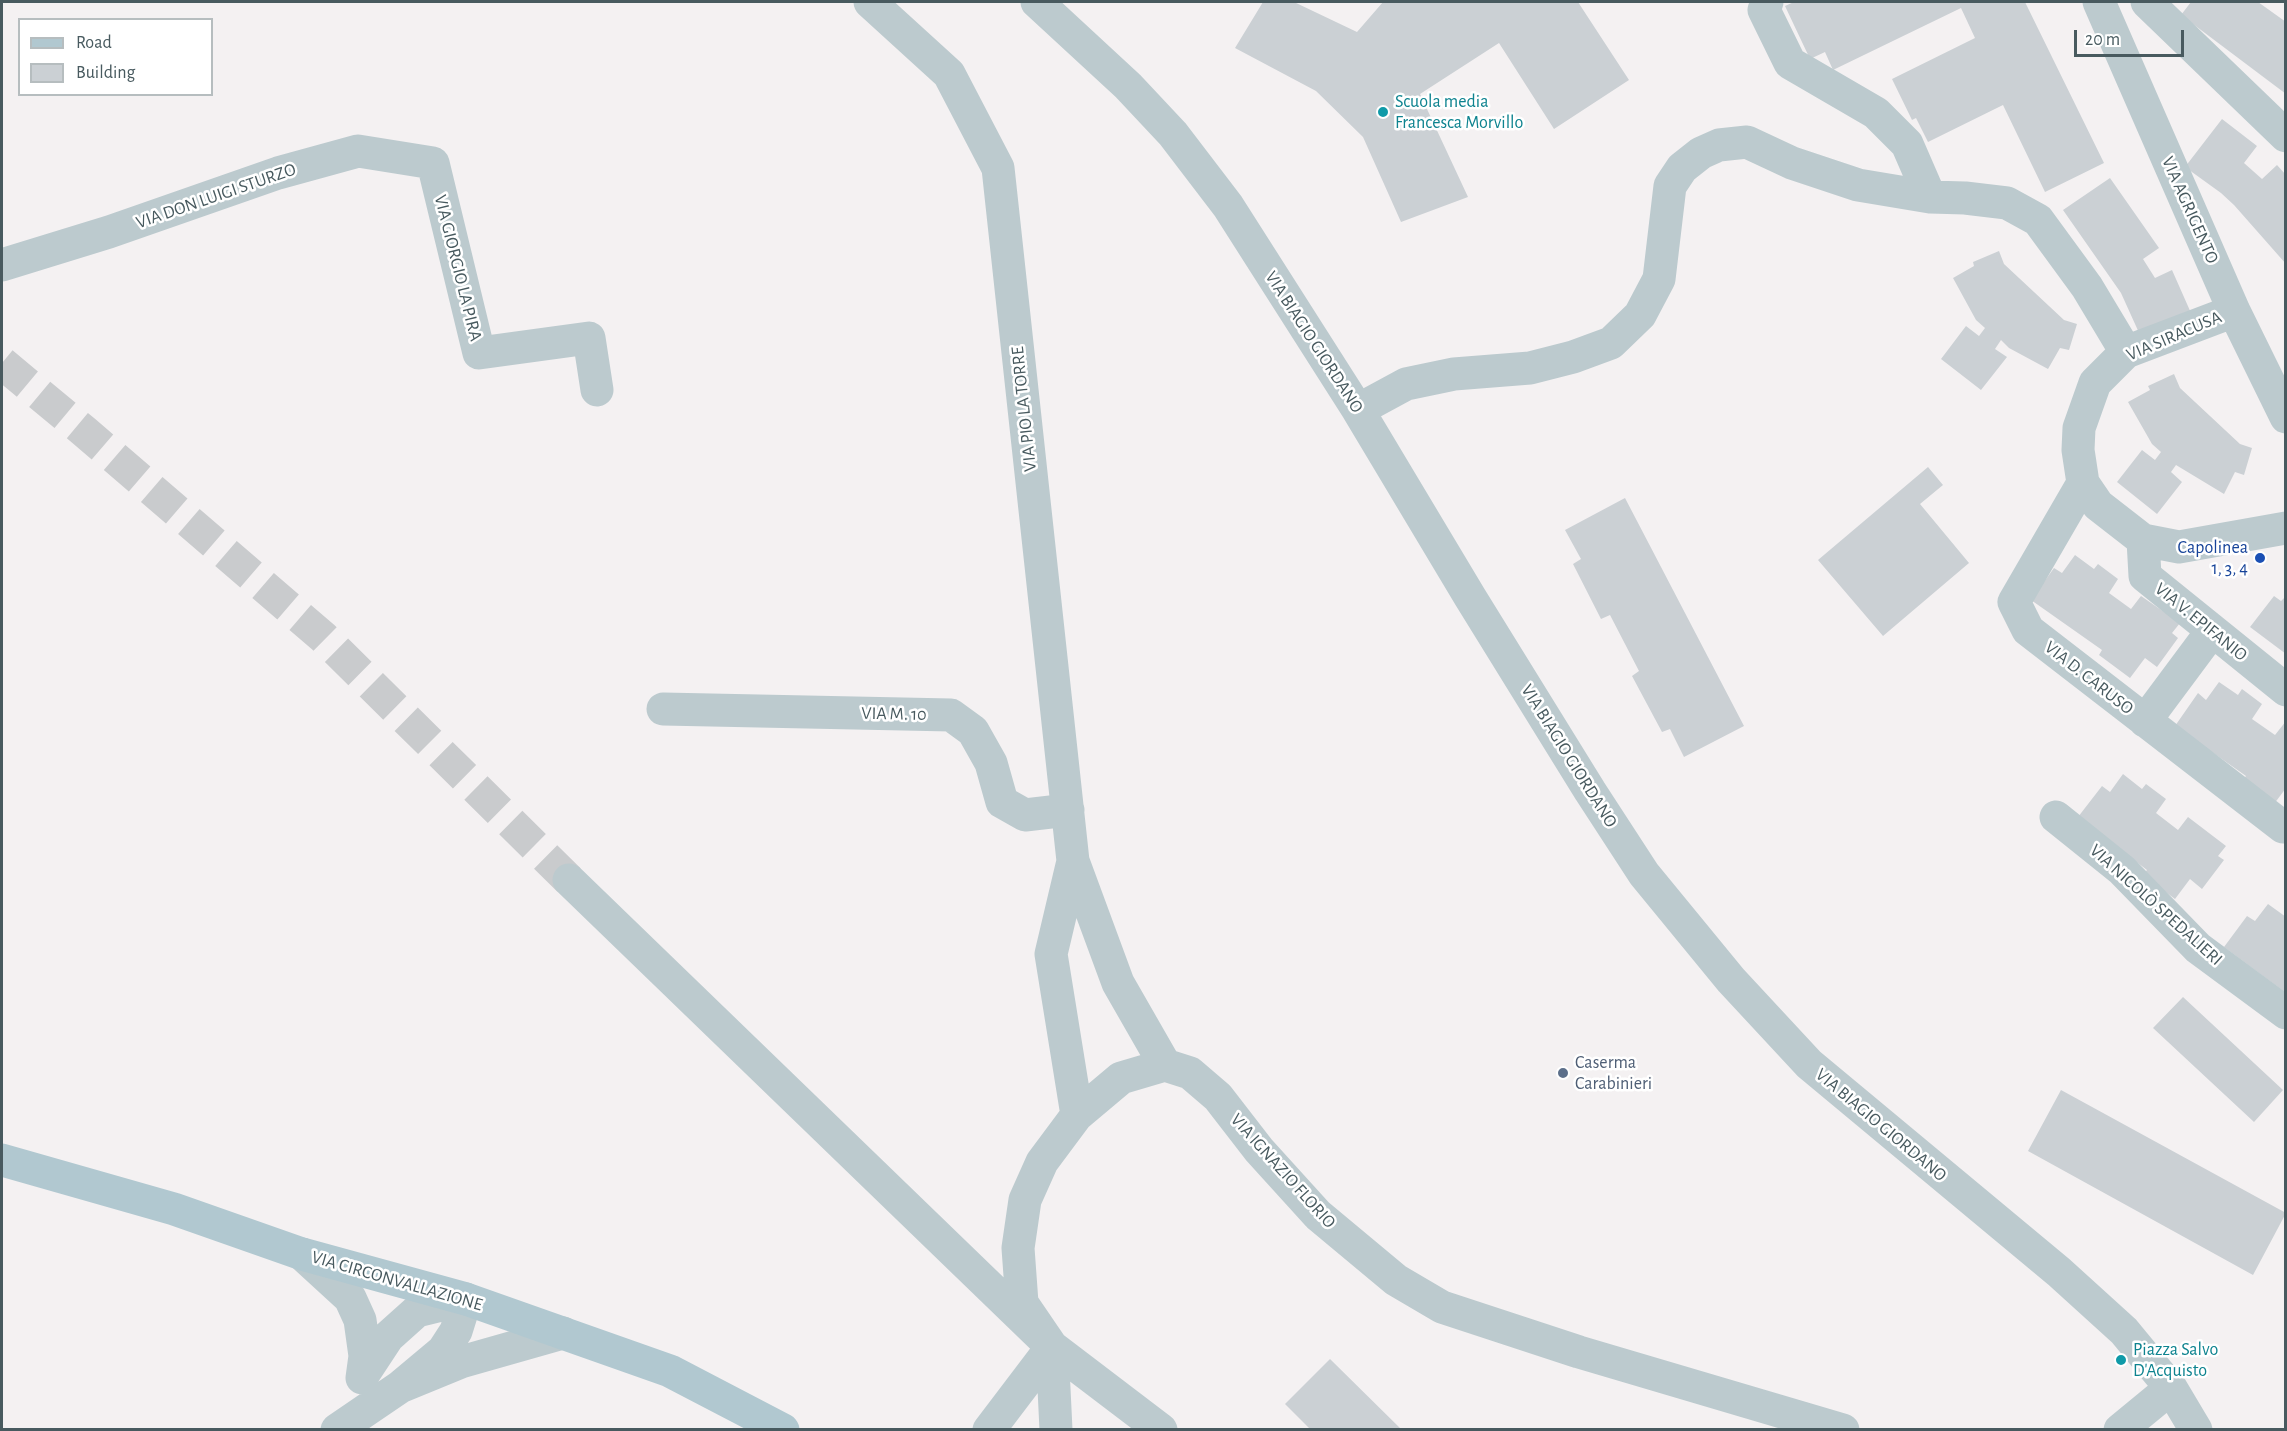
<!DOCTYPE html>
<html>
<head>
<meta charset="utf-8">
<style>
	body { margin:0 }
	#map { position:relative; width:2287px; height:1431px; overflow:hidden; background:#f4f1f2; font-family:"Alegreya Sans",sans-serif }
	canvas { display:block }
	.frame { position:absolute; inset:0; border:3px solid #485a5f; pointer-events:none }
	.legend { position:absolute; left:18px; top:18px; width:195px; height:78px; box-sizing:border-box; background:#fff; border:2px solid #b6bdbf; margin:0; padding:8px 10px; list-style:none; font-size:18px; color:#485a5f }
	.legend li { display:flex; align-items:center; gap:12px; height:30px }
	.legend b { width:30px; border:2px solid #b6bdbf }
	.scale { position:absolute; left:2074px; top:30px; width:110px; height:27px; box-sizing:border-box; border:3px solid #485a5f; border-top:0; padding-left:8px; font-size:18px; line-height:21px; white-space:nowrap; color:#485a5f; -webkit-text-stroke:4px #fff; paint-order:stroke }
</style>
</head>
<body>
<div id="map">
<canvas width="2287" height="1431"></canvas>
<div class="frame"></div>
<ul class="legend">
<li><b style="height:8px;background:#b1c8d0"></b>Road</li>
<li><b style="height:16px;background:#cbd0d4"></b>Building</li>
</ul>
<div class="scale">20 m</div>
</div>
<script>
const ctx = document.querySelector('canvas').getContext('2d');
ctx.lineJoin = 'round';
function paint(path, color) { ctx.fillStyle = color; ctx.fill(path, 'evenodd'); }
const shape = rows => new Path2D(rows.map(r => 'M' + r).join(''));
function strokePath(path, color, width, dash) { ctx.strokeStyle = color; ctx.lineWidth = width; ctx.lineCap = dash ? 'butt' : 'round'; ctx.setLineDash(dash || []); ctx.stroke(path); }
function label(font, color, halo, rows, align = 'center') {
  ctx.font = font + ' "Alegreya Sans",sans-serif'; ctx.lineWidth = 5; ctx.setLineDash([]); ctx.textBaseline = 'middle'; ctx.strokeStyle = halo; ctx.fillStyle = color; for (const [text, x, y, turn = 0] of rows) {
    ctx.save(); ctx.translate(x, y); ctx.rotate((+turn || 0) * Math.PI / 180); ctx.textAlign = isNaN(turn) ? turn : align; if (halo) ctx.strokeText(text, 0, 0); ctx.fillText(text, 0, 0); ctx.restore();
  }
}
paint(shape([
	[1263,2,1294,2,1357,32,1383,2,1578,2,1629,80,1554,129,1499,43,1420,94,1468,197,1401,222,1363,137,1316,91,1235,48],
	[1794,2,2025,2,2104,163,2045,192,2003,105,1928,142,1916,118,1912,120,1892,79,1975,38,1961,8,1833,70,1825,52,1810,59,1785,6],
	[2191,2,2258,2,2286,22,2286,94,2181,15],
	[2222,119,2257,146,2244,163,2262,179,2277,165,2286,175,2286,264,2234,205,2221,193,2185,167],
	[2110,178,2159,248,2143,259,2155,278,2172,270,2191,313,2140,335,2121,293,2063,210],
	[1999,251,2004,264,2064,320,2077,324,2069,350,2060,348,2048,369,2009,348,2001,340,1995,349,2007,357,1981,390,1941,359,1966,326,1979,336,1985,328,1976,320,1953,278,1974,266,1973,262],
	[2174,374,2180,388,2240,444,2252,448,2244,475,2235,472,2224,494,2176,465,2171,472,2182,482,2157,514,2117,482,2142,450,2155,460,2161,452,2152,444,2128,402,2150,390,2148,386],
	[1928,467,1943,485,1920,504,1969,563,1883,636,1818,560],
	[1625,498,1744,726,1684,757,1670,729,1662,732,1632,676,1639,671,1610,615,1601,619,1573,564,1581,559,1565,530],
	[2075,555,2094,569,2098,564,2118,579,2109,593,2131,609,2141,596,2180,623,2172,633,2178,638,2157,667,2145,658,2130,678,2099,655,2102,650,2031,600,2054,568,2062,573],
	[2274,596,2281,601,2286,596,2286,654,2250,627],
	[2219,682,2238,695,2242,689,2262,704,2252,719,2275,735,2286,721,2286,788,2274,804,2242,781,2246,776,2175,726,2198,693,2206,700],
	[2123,774,2142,789,2146,784,2166,799,2156,813,2178,830,2188,817,2226,846,2218,856,2224,860,2202,889,2190,879,2175,899,2143,875,2147,870,2078,817,2102,786,2110,792],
	[2268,904,2286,917,2286,993,2224,947,2247,916,2255,921],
	[2183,997,2283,1090,2254,1122,2153,1028],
	[2061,1090,2286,1213,2253,1275,2028,1151],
	[1330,1359,1402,1430,1311,1430,1285,1404]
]), '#cbd0d4');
strokePath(shape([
	[2,363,85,432,323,637,569,880]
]), '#c9cbcd', 33, [33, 16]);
strokePath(shape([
	[870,2,949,74,998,168,1073,861,1118,983,1165,1065],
	[1037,2,1128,86,1173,134,1228,206,1358,410,1470,597,1590,791,1644,874,1731,980,1809,1064,2059,1272,2124,1331,2171,1388,2196,1430],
	[1767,2,1764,10,1790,63,1876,113,1907,144,1930,197],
	[2099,2,2234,311,2286,417],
	[2147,2,2286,136],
	[2,265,109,232,278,173,358,151,433,163,479,353,589,338,597,390],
	[2234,311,2126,352,2095,383,2079,428,2078,450,2083,483,2098,505,2143,540,2179,547,2286,528],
	[1358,410,1406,384,1454,374,1530,368,1573,357,1611,343,1640,315,1659,279,1670,186,1682,168,1701,153,1719,145,1747,142,1792,163,1858,185,1930,197,1965,198,2007,203,2038,220,2087,287,2126,352],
	[2083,483,2014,602,2028,630,2283,827,2286,824],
	[2143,540,2145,576,2286,690],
	[663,709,951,715,973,731,991,763,1002,802,1025,815,1068,810],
	[2145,721,2212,631],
	[2056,817,2122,870,2198,948,2286,1013],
	[1073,861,1051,954,1077,1115],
	[569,880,1052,1347,1161,1430],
	[302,1254,350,1298,360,1320,365,1356,362,1378],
	[1052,1347,1022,1303,1018,1248,1025,1200,1042,1162,1077,1115,1121,1078,1165,1065,1190,1073,1218,1097,1259,1150,1318,1215,1396,1280,1442,1307,1579,1352,1843,1430],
	[1052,1347,1056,1430],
	[363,1375,388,1337,417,1311,466,1299,456,1331,443,1351,400,1387],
	[337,1430,400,1387,461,1362,563,1333],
	[989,1430,1052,1347],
	[2120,1430,2171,1388]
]), '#bccace', 33);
strokePath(shape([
	[2,1160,174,1209,302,1254,466,1299,670,1371,783,1430]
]), '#b1c8d0', 33);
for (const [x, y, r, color] of [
	[1383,112,6,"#0f9aa8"],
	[2260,558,6,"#1a4fb4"],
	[1563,1073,6,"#5c6f8a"],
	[2121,1360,6,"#0f9aa8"]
]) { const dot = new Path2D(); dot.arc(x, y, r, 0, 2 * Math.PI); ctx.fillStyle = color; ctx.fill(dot); strokePath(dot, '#fff', 2); }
label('18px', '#0d838f', '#fff', [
	["Scuola media",1395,102],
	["Francesca Morvillo",1395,123],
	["Piazza Salvo",2133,1350],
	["D'Acquisto",2133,1371]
], 'left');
label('18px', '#485a5f', '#fff', [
	["VIA DON LUIGI STURZO",216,196,-19],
	["VIA AGRIGENTO",2190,210,66],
	["VIA GIORGIO LA PIRA",458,268,76],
	["VIA SIRACUSA",2174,336,-23],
	["VIA BIAGIO GIORDANO",1314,342,57],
	["VIA PIO LA TORRE",1024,409,-96],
	["VIA V. EPIFANIO",2201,622,39],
	["VIA D. CARUSO",2089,678,38],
	["VIA M. 10",894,714,1],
	["VIA BIAGIO GIORDANO",1569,756,58],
	["VIA NICOLÒ SPEDALIERI",2156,905,42],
	["VIA BIAGIO GIORDANO",1881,1125,40],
	["VIA IGNAZIO FLORIO",1283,1171,48],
	["VIA CIRCONVALLAZIONE",397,1281,16]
]);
label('18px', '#164399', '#fff', [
	["Capolinea",2248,548],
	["1, 3, 4",2248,569]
], 'right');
label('18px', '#4e5e75', '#fff', [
	["Caserma",1575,1063],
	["Carabinieri",1575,1084]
], 'left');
</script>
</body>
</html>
